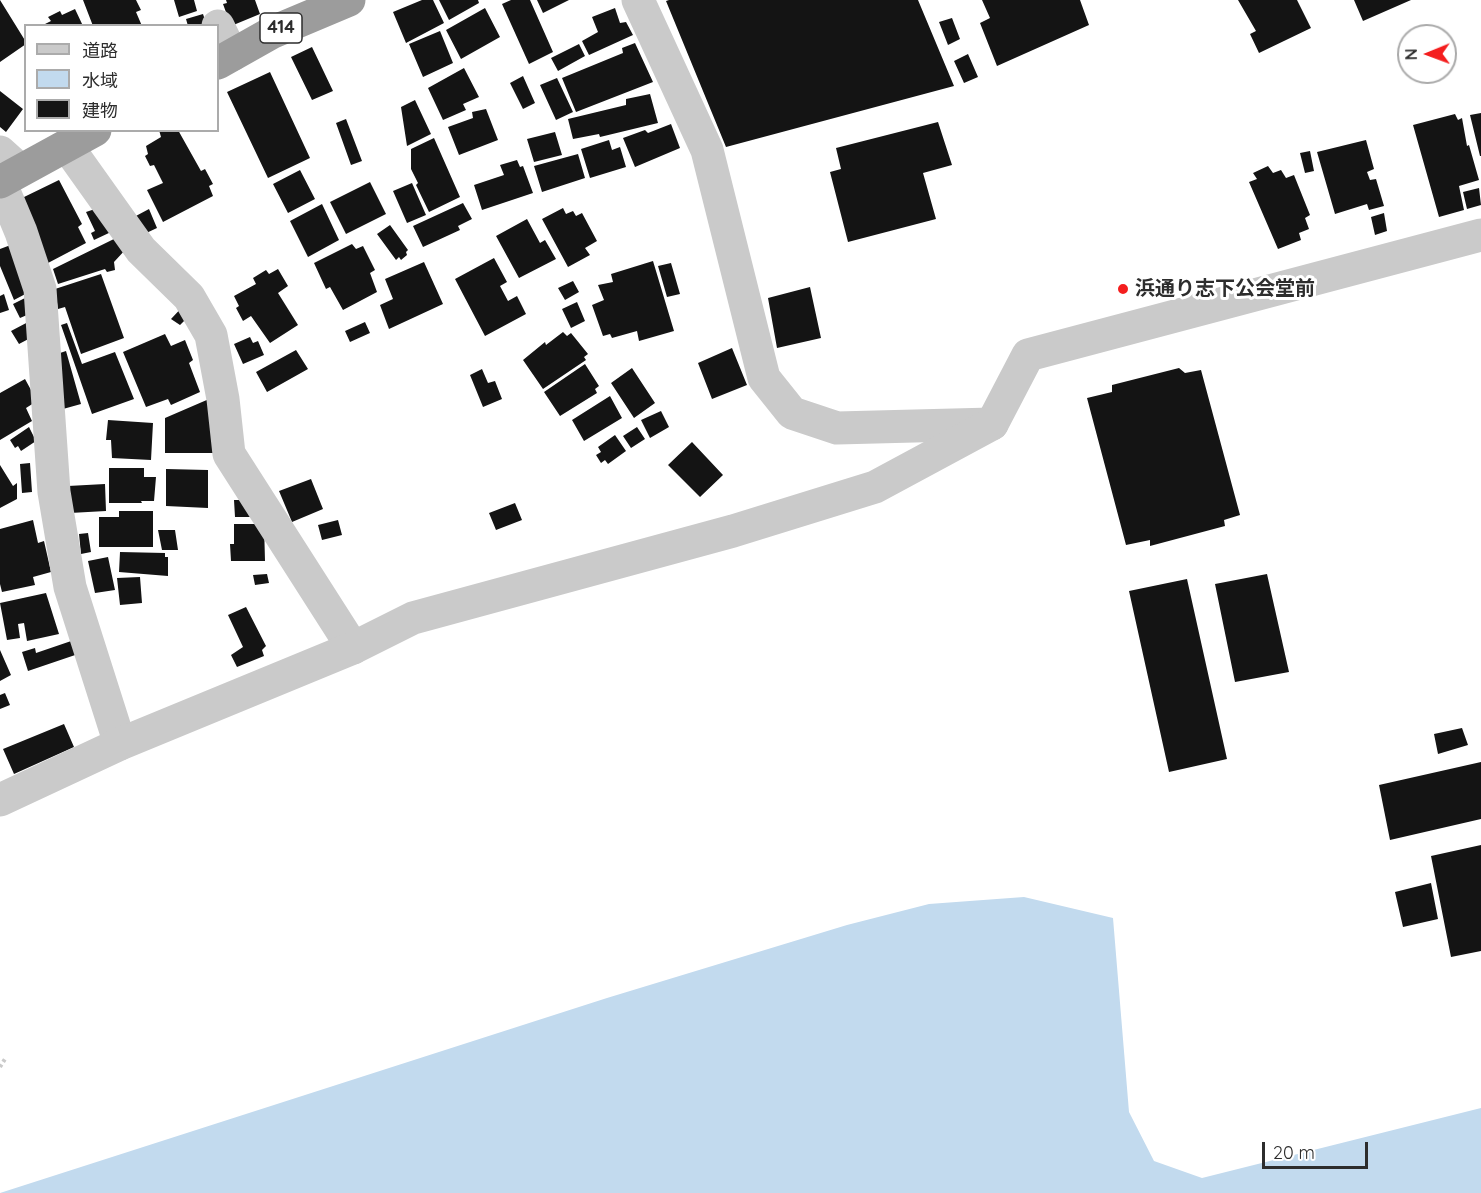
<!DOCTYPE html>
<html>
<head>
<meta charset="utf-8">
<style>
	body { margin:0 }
	#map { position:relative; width:1481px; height:1193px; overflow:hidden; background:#fff; font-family:Quicksand,"Noto Sans JP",sans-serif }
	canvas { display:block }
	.legend { position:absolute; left:24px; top:24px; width:195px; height:108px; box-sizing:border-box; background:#fff; border:2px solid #ababab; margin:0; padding:8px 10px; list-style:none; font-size:18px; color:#2d2d2d }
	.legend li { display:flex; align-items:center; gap:12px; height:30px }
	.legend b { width:30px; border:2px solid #ababab }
	.north { position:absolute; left:1397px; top:24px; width:60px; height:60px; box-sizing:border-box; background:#fff; border:2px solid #ababab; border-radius:50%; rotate:269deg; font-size:16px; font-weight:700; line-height:24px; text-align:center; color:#2d2d2d }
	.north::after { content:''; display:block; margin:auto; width:21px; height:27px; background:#f41e1e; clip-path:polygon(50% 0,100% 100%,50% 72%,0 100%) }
	.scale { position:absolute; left:1262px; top:1142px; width:106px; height:27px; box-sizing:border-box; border:3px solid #2d2d2d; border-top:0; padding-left:8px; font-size:18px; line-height:21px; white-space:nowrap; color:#2d2d2d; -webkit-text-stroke:4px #fff; paint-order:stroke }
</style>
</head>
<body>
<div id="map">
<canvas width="1481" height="1193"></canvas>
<ul class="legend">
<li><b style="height:8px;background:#cacaca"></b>道路</li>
<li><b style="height:16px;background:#c2daee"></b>水域</li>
<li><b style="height:16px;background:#141414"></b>建物</li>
</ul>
<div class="north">N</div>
<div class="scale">20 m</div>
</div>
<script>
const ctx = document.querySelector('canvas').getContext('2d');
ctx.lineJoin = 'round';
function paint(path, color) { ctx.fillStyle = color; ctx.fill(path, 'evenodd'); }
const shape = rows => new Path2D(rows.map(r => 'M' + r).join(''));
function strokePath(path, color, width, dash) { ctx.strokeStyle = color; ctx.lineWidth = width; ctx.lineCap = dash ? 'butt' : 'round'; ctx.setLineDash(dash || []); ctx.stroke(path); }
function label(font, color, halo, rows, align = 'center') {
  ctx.font = font + ' Quicksand,"Noto Sans JP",sans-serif'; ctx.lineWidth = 6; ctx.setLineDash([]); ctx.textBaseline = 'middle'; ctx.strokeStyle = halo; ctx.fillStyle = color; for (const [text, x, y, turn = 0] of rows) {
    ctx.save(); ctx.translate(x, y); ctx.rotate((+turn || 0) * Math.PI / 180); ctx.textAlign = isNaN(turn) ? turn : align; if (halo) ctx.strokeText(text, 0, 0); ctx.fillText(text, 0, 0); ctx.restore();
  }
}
paint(shape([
	[1024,897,1113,918,1129,1112,1154,1161,1202,1178,1481,1108,1481,1193,0,1193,607,998,847,925,929,904]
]), '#c2daee');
paint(shape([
	[0,0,26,42,26,44,0,62],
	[83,0,136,0,141,10,136,12,142,26,93,26],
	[174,0,194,0,197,11,179,17],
	[226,0,255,0,260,14,231,26,223,4,227,3],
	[422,0,433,0,444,23,406,43,393,12],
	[439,0,478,0,479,3,449,20],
	[511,0,530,0,553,52,529,64,502,4],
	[537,0,569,0,543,13],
	[669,0,918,0,954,86,726,147,666,1],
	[982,0,1080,0,1089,25,997,66,980,23,990,18],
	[1238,0,1297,0,1311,28,1259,53,1250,34,1256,31],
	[1354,0,1411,0,1363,21],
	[485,8,500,37,461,59,446,30],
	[615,8,620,23,626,22,633,35,589,55,582,41,598,32,592,17],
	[75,9,83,26,41,26,51,21,48,17,60,11,62,15],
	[203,14,207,26,188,26,186,19],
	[952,18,960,39,948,45,939,22],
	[440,31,453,63,423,77,409,44],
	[635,43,653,82,576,112,562,78,623,53,622,48],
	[579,44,585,56,558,71,551,58],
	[312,47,333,91,312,100,291,57],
	[968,54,978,77,964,83,954,61],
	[464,68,479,97,463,104,466,110,443,120,428,88],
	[270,72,310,158,268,178,227,92],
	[523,76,535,103,523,109,510,83],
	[557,78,573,112,556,120,540,85],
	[0,91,23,109,6,132,0,127],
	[650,94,658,123,600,137,599,134,573,139,568,119,626,105,626,99],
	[415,100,431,134,407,146,401,107],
	[486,109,498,140,459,155,448,127,473,118,472,112],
	[1481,113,1481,156,1480,156,1470,115],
	[1455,114,1458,120,1462,118,1467,146,1469,145,1479,180,1459,186,1464,210,1439,217,1413,125],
	[346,119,362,161,351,165,336,123],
	[938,122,952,165,923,173,936,219,848,242,830,172,841,169,836,148],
	[671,124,680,148,635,167,623,138,645,130,648,133],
	[159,130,178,130,201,171,205,169,213,184,209,186,213,196,163,222,147,190,163,183,154,165,150,166,145,156,148,154,146,146,161,137],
	[555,132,562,155,534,162,527,139],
	[434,138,460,197,429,212,416,185,418,183,411,169,411,149],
	[609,140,612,150,620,147,626,167,590,178,581,149],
	[1366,140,1374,169,1367,172,1370,180,1376,179,1384,206,1369,210,1367,204,1335,214,1317,152],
	[1310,151,1314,171,1305,173,1300,153],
	[578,154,585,178,542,192,534,166],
	[517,160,520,167,523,166,533,193,482,210,474,185,504,175,500,165],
	[1268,166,1273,173,1281,170,1286,178,1294,175,1310,215,1305,218,1309,229,1299,233,1301,240,1278,249,1249,182,1257,179,1253,173],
	[300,170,315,199,288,213,273,184],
	[59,180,82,224,78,227,86,243,48,263,22,198],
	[370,182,386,214,346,234,330,202],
	[412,183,426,215,407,223,393,191],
	[1479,188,1481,205,1467,209,1463,192],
	[463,203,472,219,458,226,460,230,423,247,413,226],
	[322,204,339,240,308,257,290,221],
	[98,208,111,232,94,240,91,233,95,231,86,212],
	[563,208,566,214,573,211,576,216,582,213,597,241,585,248,590,255,568,267,542,219],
	[149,209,157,228,142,235,134,217],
	[1384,213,1387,231,1375,235,1371,217],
	[527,219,540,243,545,240,556,259,519,278,496,236],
	[390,225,408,250,406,252,407,255,401,260,399,257,396,260,377,234],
	[120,236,126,249,114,262,115,270,107,272,105,269,58,284,53,269],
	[16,243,33,290,14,300,0,266,0,249],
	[352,244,356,249,363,246,375,270,370,273,377,292,343,310,330,287,326,289,314,263],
	[494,258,507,282,500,286,508,301,517,296,526,314,485,336,455,279],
	[653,261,674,331,639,341,637,331,612,338,610,334,603,336,592,305,604,300,598,285,613,282,611,274],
	[424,262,443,304,389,329,380,305,393,299,385,279],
	[671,263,680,294,667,297,658,266],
	[278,269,288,286,278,293,298,325,270,343,251,316,243,321,236,308,239,306,234,296,256,284,253,278,266,270,269,274],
	[101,274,124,338,81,354,65,307,58,309,55,289],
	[573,281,579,292,565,300,558,288],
	[810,287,821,338,777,348,768,298],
	[4,294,9,310,0,313,0,296],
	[27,297,34,312,20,318,13,304],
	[187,302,195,310,180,325,171,319],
	[577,302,585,321,571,328,562,309],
	[30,321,36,335,19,344,11,331],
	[365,322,370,333,350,342,345,331],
	[67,323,82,364,115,352,134,399,92,414,61,325],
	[563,332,567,336,571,333,588,354,584,357,586,360,543,389,523,360,545,342,546,345],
	[165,334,171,346,185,340,193,360,189,363,200,392,171,405,168,399,146,407,123,352],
	[250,337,253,343,258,341,264,355,243,364,234,344],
	[732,348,747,385,712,399,698,363],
	[296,350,308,369,267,392,256,372],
	[66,351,81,404,63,409,54,355],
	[585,364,599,386,595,389,597,393,560,416,544,392],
	[632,368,655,403,634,418,611,383],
	[1179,368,1185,373,1201,370,1240,515,1224,520,1225,526,1150,546,1150,540,1126,545,1087,398,1112,392,1112,385],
	[482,369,488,383,495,381,502,399,483,407,470,375],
	[25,379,37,401,26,408,32,421,0,440,0,393],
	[216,396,213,453,165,453,165,418],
	[610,396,622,418,584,441,572,420],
	[661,411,669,427,650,438,641,420],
	[108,420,153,423,151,460,112,458,111,440,106,440],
	[29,427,36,441,21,451,18,446,15,448,10,440],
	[637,427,645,439,631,448,623,436],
	[615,435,626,451,608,464,605,460,601,463,596,455,601,452,598,447],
	[692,442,723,475,700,497,668,465],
	[30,463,32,492,22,493,20,464],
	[0,465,13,486,17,483,17,499,0,508],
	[109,468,144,468,144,477,156,477,154,501,141,501,142,503,109,503],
	[166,469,208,470,208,508,166,506],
	[311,479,323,509,292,522,279,491],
	[105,484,106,511,70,513,68,486],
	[234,500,250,500,250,517,235,517],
	[515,503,522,520,496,530,489,513],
	[119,511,153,511,153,547,99,547,99,517,119,517],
	[33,520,38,543,44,541,51,572,33,577,35,585,2,592,0,584,0,529],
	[338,520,342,535,322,540,318,525],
	[234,524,264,524,265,561,231,561,230,544,234,544],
	[158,530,175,530,178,550,162,550],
	[88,533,91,552,81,554,79,534],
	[120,552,165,553,165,557,168,557,168,576,119,572],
	[108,557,115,590,95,593,88,561],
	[267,574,269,583,255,585,253,575],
	[1267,574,1289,672,1235,682,1215,584],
	[140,577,142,603,120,605,117,578],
	[1187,579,1227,759,1169,772,1129,591],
	[46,593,59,634,27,641,24,623,18,624,20,638,7,640,0,603],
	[246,607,266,646,262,650,264,656,237,667,231,655,243,647,228,615],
	[80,638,84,652,28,671,22,652,35,648,36,653],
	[0,650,11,675,0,681],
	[5,693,10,705,0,709,0,695],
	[64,724,74,747,14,774,3,749],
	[1462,728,1468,745,1438,754,1434,734],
	[1481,762,1481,819,1390,840,1379,785],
	[1481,845,1481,951,1451,957,1431,856],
	[1431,883,1438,919,1403,927,1395,892]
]), '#141414');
strokePath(shape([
	[0,1067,5,1059]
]), '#cacaca', 4, [3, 3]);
strokePath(shape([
	[638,0,707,150,764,378,792,413,837,428,992,424],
	[218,26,232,55],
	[67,146,141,250,189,297,211,335,223,399,229,454,353,648],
	[0,152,20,170],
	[0,182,21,232,40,289,54,492,70,587,120,744]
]), '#cacaca', 33);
strokePath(shape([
	[0,800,120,744,353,648,413,618,733,531,875,487,992,424,1028,355,1481,235]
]), '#cacaca', 33);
strokePath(shape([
	[218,63,273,32,349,0],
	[0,182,95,130]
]), '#9c9c9c', 33);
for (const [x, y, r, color] of [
	[1123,289,6,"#f41e1e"]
]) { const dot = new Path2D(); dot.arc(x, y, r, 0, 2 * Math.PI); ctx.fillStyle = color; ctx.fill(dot); strokePath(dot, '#fff', 2); }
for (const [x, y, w] of [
	[281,28,42]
]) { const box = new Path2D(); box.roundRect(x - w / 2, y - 15, w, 30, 4.5); ctx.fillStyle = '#fff'; ctx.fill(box); strokePath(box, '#2d2d2d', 1.5); }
label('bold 18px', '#2d2d2d', null, [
	["414",281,28]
]);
label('bold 20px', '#2d2d2d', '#fff', [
	["浜通り志下公会堂前",1135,289]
], 'left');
</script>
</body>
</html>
